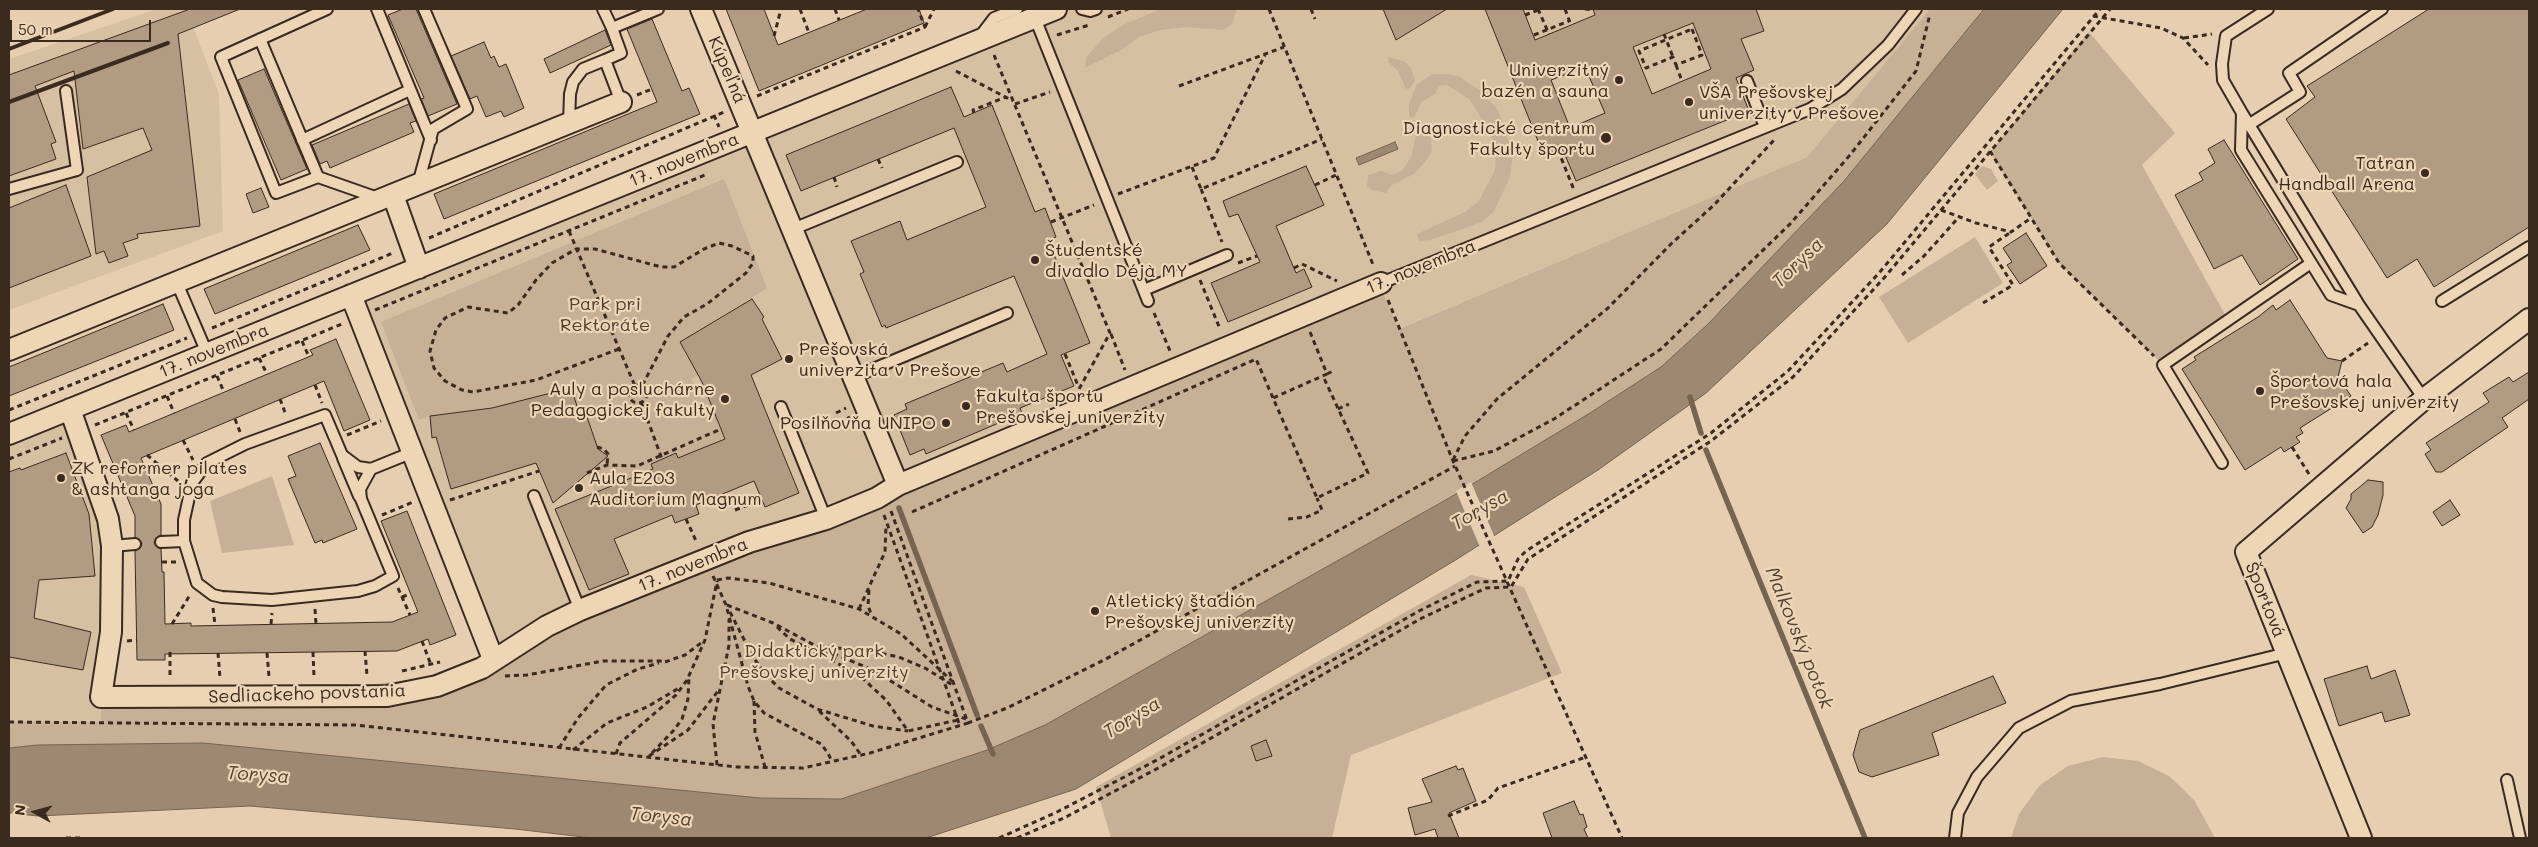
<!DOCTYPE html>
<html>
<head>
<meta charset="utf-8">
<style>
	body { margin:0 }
	#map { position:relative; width:2538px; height:847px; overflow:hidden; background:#e7ceb0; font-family:Mali,sans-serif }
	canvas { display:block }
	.frame { position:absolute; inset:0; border:10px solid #3b2a1e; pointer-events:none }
	.north { position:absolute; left:10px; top:787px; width:50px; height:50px; -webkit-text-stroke:4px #eed5b6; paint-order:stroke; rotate:277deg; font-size:14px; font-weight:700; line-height:20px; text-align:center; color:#3b2a1e }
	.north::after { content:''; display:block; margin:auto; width:18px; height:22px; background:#3b2a1e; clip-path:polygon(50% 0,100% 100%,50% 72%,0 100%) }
	.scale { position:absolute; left:10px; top:20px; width:141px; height:22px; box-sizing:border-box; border:2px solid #3b2a1e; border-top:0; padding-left:6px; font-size:15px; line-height:18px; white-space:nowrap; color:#3b2a1e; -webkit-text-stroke:4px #eed5b6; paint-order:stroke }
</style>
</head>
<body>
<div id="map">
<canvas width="2538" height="847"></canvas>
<div class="frame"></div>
<div class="north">N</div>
<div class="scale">50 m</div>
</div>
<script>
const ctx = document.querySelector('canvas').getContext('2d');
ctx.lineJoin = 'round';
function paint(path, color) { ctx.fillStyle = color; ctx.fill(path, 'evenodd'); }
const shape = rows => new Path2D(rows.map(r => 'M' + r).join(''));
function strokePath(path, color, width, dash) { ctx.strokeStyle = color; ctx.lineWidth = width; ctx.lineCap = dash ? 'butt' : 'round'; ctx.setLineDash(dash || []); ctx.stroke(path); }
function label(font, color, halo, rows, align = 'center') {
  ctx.font = font + ' Mali,sans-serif'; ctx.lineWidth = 4.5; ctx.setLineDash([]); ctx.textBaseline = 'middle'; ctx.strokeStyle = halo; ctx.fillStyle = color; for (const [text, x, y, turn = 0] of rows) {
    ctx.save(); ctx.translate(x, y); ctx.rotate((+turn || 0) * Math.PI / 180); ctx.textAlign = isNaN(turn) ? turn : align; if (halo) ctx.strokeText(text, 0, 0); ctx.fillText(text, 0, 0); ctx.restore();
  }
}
paint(shape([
	[157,9,186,9,219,94,223,231,9,310,9,59],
	[1049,9,1930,9,1807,157,1398,329,1383,290,497,662,344,300],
	[70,409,108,519,101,722,9,722,9,432]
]), '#d7bfa2');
paint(shape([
	[1161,9,1237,9,1232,24,1223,30,1187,27,1160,30,1139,37,1121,50,1085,68,1086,58,1103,38,1125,24],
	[1930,9,1984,9,1844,181,1708,324,1661,367,1590,413,1451,497,1045,725,987,750,842,799,760,798,203,743,9,748,9,722,101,722,101,697,218,702,436,677,497,662,521,639,899,481,1382,290,1399,329,1807,157],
	[2089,32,2175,133,2142,165,2228,320,2163,365,2059,263,1990,152],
	[1389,57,1405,62,1411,68,1415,80,1410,88,1406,89,1398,71,1388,62],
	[1432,74,1449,74,1460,77,1481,91,1498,110,1513,154,1510,177,1494,211,1482,222,1431,240,1419,241,1417,234,1465,212,1479,201,1495,170,1496,154,1492,139,1476,109,1469,99,1447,85,1439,86,1435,94,1421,102,1415,116,1412,118,1409,116,1409,104,1417,84],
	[1417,131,1429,134,1431,138,1432,151,1425,162,1414,174,1392,185,1386,193,1371,190,1367,186,1368,175,1381,171,1392,175,1402,171,1411,157],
	[1982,166,1991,169,1998,181,1987,190,1975,174],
	[724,179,767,288,681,342,691,362,703,373,691,379,701,399,708,396,725,439,678,458,675,453,651,463,653,469,604,488,606,494,597,497,584,466,598,452,587,414,580,415,571,388,507,405,430,416,419,420,381,322],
	[1975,237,2003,283,1908,343,1879,297],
	[272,476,294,545,222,553,210,501],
	[1471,575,1524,587,1562,673,1351,755,1332,838,1111,838,1096,787],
	[2103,757,2138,761,2169,776,2194,800,2215,838,2011,838,2019,814,2040,785,2068,766]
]), '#c7b095');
const water = shape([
	[1984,9,2063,9,1887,224,1706,393,1598,470,1454,561,1076,789,926,838,592,838,515,829,250,806,38,816,9,813,9,748,37,745,203,743,760,798,841,799,987,750,1045,725,1451,497,1590,413,1661,367,1708,324,1844,181,1984,9],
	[1395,142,1398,149,1359,165,1356,158,1395,142]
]);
paint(water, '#9d8972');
strokePath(water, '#766350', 1);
paint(shape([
	[1471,482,1495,538,1480,547,1456,491]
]), '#e7ceb0');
strokePath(shape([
	[1690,397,1701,433],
	[1706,450,1865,838],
	[899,508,977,715],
	[981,726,993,754]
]), '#766350', 5.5);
const building = shape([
	[190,9,240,9,178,34,200,226,137,234,138,238,123,243,128,256,109,263,104,251,96,254,87,177,152,150,143,128,83,149,74,71,35,86,56,142,51,144,56,159,9,176,9,75,190,9],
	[403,9,416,9,457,104,428,116,421,99,424,98,388,15,403,9],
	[726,9,764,9,778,45,867,9,919,9,924,23,759,91,726,9],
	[1383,9,1447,9,1396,40,1383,9],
	[1485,9,1523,9,1535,40,1595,15,1593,9,1756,9,1764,31,1741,39,1754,70,1736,78,1749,111,1576,181,1562,148,1544,156,1485,9],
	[1693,23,1711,69,1652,94,1633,47,1693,23],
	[1585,67,1605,113,1570,128,1551,80,1585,67],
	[2429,9,2529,9,2529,227,2434,287,2417,259,2387,278,2286,119,2315,97,2307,86,2429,9],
	[652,19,682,91,689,88,700,114,444,219,434,194,657,102,627,29,652,19],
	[605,30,611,45,550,73,544,59,605,30],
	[484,42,491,58,494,56,499,67,506,64,524,108,504,117,501,111,486,117,477,96,470,99,451,56,484,42],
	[264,69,307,169,281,180,238,80,264,69],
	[951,87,964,117,992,105,1035,212,1045,208,1056,237,1048,240,1090,343,1061,355,1074,386,1020,408,1022,413,926,454,924,449,910,455,894,415,907,409,905,404,1003,363,1007,372,1047,354,1014,276,886,328,885,325,882,327,860,274,864,272,851,241,900,221,907,240,986,207,954,128,801,191,786,155,951,87],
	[409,104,416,121,410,123,414,132,330,168,327,161,320,164,312,145,409,104],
	[2224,140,2298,259,2260,285,2242,255,2214,269,2175,195,2203,180,2199,173,2215,163,2208,149,2224,140],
	[1306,166,1324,205,1276,226,1296,273,1304,269,1312,287,1228,322,1211,283,1260,262,1238,214,1229,217,1223,201,1306,166],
	[66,185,91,256,9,288,9,208,66,185],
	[261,188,269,207,253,213,246,194,261,188],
	[358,225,370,250,215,314,204,289,358,225],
	[2026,233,2047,266,2020,284,2007,265,2012,262,2003,248,2026,233],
	[752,299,764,317,762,319,782,359,751,375,799,493,765,507,754,481,696,505,699,514,675,523,672,515,614,539,629,574,589,590,555,509,653,469,651,464,676,453,678,458,725,439,702,382,680,342,752,299],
	[2290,300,2327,358,2342,361,2338,377,2351,396,2300,428,2303,433,2296,437,2300,442,2284,452,2281,447,2245,470,2182,369,2196,360,2194,357,2258,317,2273,305,2276,310,2290,300],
	[163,304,174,330,9,396,9,367,163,304],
	[336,339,370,420,344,431,324,381,141,458,161,504,161,535,157,537,154,542,156,546,161,549,162,572,164,572,165,624,191,623,191,626,392,622,418,612,381,521,407,511,456,635,430,645,428,639,397,651,165,654,165,660,137,660,135,551,141,547,142,543,135,537,135,516,101,435,126,425,129,432,313,355,310,350,336,339],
	[2529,372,2529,399,2502,418,2508,427,2442,472,2436,472,2425,454,2431,450,2426,443,2489,402,2483,393,2509,377,2513,382,2529,372],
	[571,388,580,415,586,414,598,449,608,456,553,503,536,463,451,489,436,437,432,438,430,416,492,408,571,388],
	[320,443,357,529,323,543,322,540,315,543,288,479,296,476,288,456,320,443],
	[66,453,89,514,95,576,39,580,34,618,91,632,83,670,9,657,9,472,20,468,21,470,66,453],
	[2368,480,2383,482,2383,495,2378,515,2372,527,2363,533,2346,508,2351,499,2351,494,2368,480],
	[2450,500,2460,515,2442,526,2433,512,2450,500],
	[2367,666,2371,679,2395,670,2410,715,2385,722,2382,712,2339,726,2324,679,2367,666],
	[1993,676,2006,703,1932,733,1939,755,1872,777,1859,772,1853,755,1860,730,1993,676],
	[1266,740,1272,756,1256,761,1251,746,1266,740],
	[1456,766,1458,770,1463,768,1476,801,1449,813,1459,838,1438,838,1435,829,1415,835,1408,808,1432,802,1422,779,1456,766],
	[1574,801,1580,815,1583,814,1587,827,1584,829,1588,838,1552,838,1543,813,1574,801]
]);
paint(building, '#b29b83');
strokePath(building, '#3b2a1e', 1);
const lane = shape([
	[327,9,221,57,276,193,318,177,378,198],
	[377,9,431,140],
	[603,9,612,28],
	[1082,9,1090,11,1096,9],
	[2268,9,2226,36,2222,64,2223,80,2242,113,2241,150,2331,295,2359,305,2424,399],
	[1035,18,1148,301],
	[981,35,994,18,1017,9],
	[260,39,318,177],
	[605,60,621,53,612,28,658,9],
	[1747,81,1765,127],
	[2242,113,2359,305],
	[569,123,570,94,573,82,583,69,605,60,621,102],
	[2250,124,2300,92,2289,73,2382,9],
	[302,140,410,90],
	[418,184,433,129,467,109,424,9],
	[9,189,77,170,66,91],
	[793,229,957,162],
	[177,283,207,353],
	[1381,283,1810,109,1842,89,1888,45,1916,9],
	[1144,290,1227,255],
	[2442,301,2529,247],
	[854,377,1007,313],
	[781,407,826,519],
	[343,458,359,496],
	[2222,463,2163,365,2311,263],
	[371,469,358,467,342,455,325,415,245,444,207,463,192,483,184,520,184,541,197,583,213,595,222,597,272,600,358,591,375,586,393,576,361,499,360,489,371,469,413,452],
	[534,496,580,610],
	[161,542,184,541],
	[112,546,135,544],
	[2507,780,2520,838],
	[1955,838,1958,813,1977,777,2019,728,2071,701,2160,684,2287,653]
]);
const street = shape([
	[701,9,898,485,1381,283],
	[393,195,419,268],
	[351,295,493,659],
	[9,350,621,102],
	[70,409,108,519,112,546,111,632,101,697,387,696,437,686,482,668,547,626,580,610,749,542,826,519,877,498,898,485],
	[9,434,1056,9],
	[2361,838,2246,552,2424,399,2529,319]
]);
strokePath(lane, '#3b2a1e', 14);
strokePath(street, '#3b2a1e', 24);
strokePath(shape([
	[800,9,809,33],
	[835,9,839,20],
	[1269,9,1374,267],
	[1311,9,1315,19],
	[1538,9,1549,34],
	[1565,9,1571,25],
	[1585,9,1594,10],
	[1525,15,1541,9],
	[2093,16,2161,28,2183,38,2208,65],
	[1108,17,1128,9],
	[925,27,934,9],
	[1692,29,1702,55,1676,65,1673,57,1646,68,1639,51,1692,29],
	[1664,34,1673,57],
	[1057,35,1089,25],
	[1534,35,1569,21],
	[774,36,781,9],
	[2184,38,2212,34],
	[994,55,1110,333,1079,389],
	[1676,65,1682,81],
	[956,71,1013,101],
	[1179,86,1284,47],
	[637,95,652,89],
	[757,96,925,27,918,9],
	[1015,104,1050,92],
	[974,113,973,110,1006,97],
	[714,115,719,127],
	[1558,150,1574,190],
	[1990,151,2059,263,2154,356],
	[878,159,882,168],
	[1192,167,1201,189,1322,139],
	[834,177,837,187],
	[1315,185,1336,175],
	[1201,189,1222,242],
	[1118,194,1214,158,1265,55],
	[1941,210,1976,223,2011,232,2031,218],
	[1051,222,1094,205],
	[569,231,635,386],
	[429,238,724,112],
	[1238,263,1257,256],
	[1294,268,1302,264,1337,281],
	[1902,275,1924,256,1959,217],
	[1200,280,1220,329],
	[1388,300,1453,461,1622,838],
	[1983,303,2013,285,1989,247,2011,232],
	[375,310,705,175],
	[1154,313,1170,351],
	[212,328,393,253],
	[1310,332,1327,374,1273,398,1317,498,1368,473,1323,376],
	[1111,334,1125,370],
	[302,341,309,357],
	[619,349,536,380,473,392,462,390,445,381,434,368,430,351,436,330,445,318,468,307,508,313,518,305,536,280,552,263,576,249,595,249,661,267,674,267,704,249,719,243,732,246,753,256,753,263,746,273,707,304,684,317,668,336,642,386],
	[1065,354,1079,388],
	[259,358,267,374],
	[2342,361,2368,343],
	[1327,374,1335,370],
	[217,376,224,392],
	[315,385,322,403],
	'629 394a9 9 0 1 1 18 0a9 9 0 1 1-18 0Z',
	[167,396,174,413],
	[280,399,286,415],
	[641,402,662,459],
	[1338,409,1349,404],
	[9,410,187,338],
	[126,413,134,430],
	[836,413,846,408],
	[235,419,240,432],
	[839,422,850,417],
	[95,425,342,324],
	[347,435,381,421],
	[183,440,193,460],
	[597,447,604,449,608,454,607,465],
	[2292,447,2309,474],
	[147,455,178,481],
	[9,459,62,438],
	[1453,460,1465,436,1497,399,1608,308,1671,244,1714,205,1774,140],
	[1453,461,1494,451,1554,419,1661,349,1791,223,1850,155,1916,71,1930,14],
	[587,473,607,465,637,466,721,429],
	[450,500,539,471],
	[735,510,762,500],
	[891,511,968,723,1007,708,1104,660,1455,466],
	[912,512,1256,359,1273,398],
	[382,515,413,502],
	[884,515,960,726],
	[686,519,697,543],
	[1288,519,1307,517,1322,510,1317,498],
	[162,562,176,562],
	[713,576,726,605,748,686,754,701,764,713,821,744,828,753,832,762],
	[717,580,728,578,769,583,859,609,901,634,952,681],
	[398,588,410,615],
	[869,590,868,606,872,616],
	[402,597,410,594],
	[727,605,773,623,816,646,875,671,932,707,966,719],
	[213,608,215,625],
	[315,609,316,624],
	[859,609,885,552,886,526],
	[730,612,753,657,767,676,779,688,817,709,873,726,908,731],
	[172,624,190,595],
	[271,624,272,613],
	[777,627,790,639,858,674,886,700,908,731,958,720],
	[127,641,137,640],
	[422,641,431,665],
	[819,646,875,652,899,657,925,668,954,686],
	[365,651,367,676],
	[170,652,170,679],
	[313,652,314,677],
	[825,652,836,659],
	[218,653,220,678],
	[267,653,269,677],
	[665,662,685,655,705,640],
	[402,671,440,662],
	[505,676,527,675,603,661,666,661],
	[754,701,755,732,765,767],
	[819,711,851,741,861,755],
	[9,722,356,725,737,767,803,768,870,753,968,723],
	[559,748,578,718,606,685,638,669,659,663],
	[573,750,607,723,647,707,679,688],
	[652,753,674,730,682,719,688,699,689,677],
	[616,754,620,743,676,695,687,680,705,640,717,581],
	[649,756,688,730,718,691],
	[717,765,713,724,729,645,729,619],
	[1448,816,1488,800,1498,788,1586,757],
	[66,838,80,838],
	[999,838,1057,812,1157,760,1419,611,1477,582,1508,581,1518,559,1526,551,1711,433,1788,371,1879,273,2100,9],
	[1017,838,1064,818,1162,766,1422,618,1486,588,1511,587,1528,559,1711,441,1793,377,1884,278,2110,9]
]), '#3b2a1e', 3, [5, 4]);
strokePath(lane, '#eed5b6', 10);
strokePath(street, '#eed5b6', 20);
strokePath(shape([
	[9,49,113,9],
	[9,102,168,43]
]), '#3b2a1e', 4);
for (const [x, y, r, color] of [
	[1619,80,5,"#3b2a1e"],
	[1689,102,5,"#3b2a1e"],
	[1606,138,6,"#3b2a1e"],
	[2425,173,5,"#3b2a1e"],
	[1035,260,5,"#3b2a1e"],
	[789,359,5,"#3b2a1e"],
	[2260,391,5,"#3b2a1e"],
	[725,399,5,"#3b2a1e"],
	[966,406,5,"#3b2a1e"],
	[946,423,5,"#3b2a1e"],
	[61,478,5,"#3b2a1e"],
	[579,488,5,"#3b2a1e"],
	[1095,611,5,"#3b2a1e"]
]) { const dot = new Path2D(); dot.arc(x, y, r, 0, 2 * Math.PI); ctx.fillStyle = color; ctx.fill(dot); strokePath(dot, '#eed5b6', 2); }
label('18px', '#3b2a1e', '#eed5b6', [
	["Kúpeľná",727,70,67],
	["17. novembra",684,160,-22],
	["17. novembra",1421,267,-22],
	["17. novembra",214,351,-22],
	["17. novembra",693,565,-22],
	["Športová",2265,600,68],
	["Sedliackeho povstania",307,694,-2]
]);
label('18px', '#3b2a1e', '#eed5b6', [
	["Univerzitný",1609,70,"right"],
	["bazén a sauna",1609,91,"right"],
	["VŠA Prešovskej",1699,92],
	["univerzity v Prešove",1699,113],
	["Diagnostické centrum",1595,128,"right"],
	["Fakulty športu",1595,149,"right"],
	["Tatran",2415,163,"right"],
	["Handball Arena",2415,184,"right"],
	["Študentské",1045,250],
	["divadlo Déjà MY",1045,271],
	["Prešovská",799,349],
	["univerzita v Prešove",799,370],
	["Športová hala",2270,381],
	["Prešovskej univerzity",2270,402],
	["Auly a posluchárne",715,389,"right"],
	["Pedagogickej fakulty",715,410,"right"],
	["Fakulta športu",976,396],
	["Prešovskej univerzity",976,417],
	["Posilňovňa UNIPO",936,423,"right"],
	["ZK reformer pilates",71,468],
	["& ashtanga joga",71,489],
	["Aula E203",589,478],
	["Auditorium Magnum",589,499],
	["Atletický štadión",1105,601],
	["Prešovskej univerzity",1105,622]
], 'left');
label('18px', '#503e30', '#eed5b6', [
	["Park pri",605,304],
	["Rektoráte",605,325],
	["Didaktický park",814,651],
	["Prešovskej univerzity",814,672]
]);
label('italic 19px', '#544233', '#eed5b6', [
	["Torysa",1798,263,-44],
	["Torysa",1480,510,-30],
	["Malkovský potok",1799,638,68],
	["Torysa",1132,718,-31],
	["Torysa",258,775,4],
	["Torysa",661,817,6]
]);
</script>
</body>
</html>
